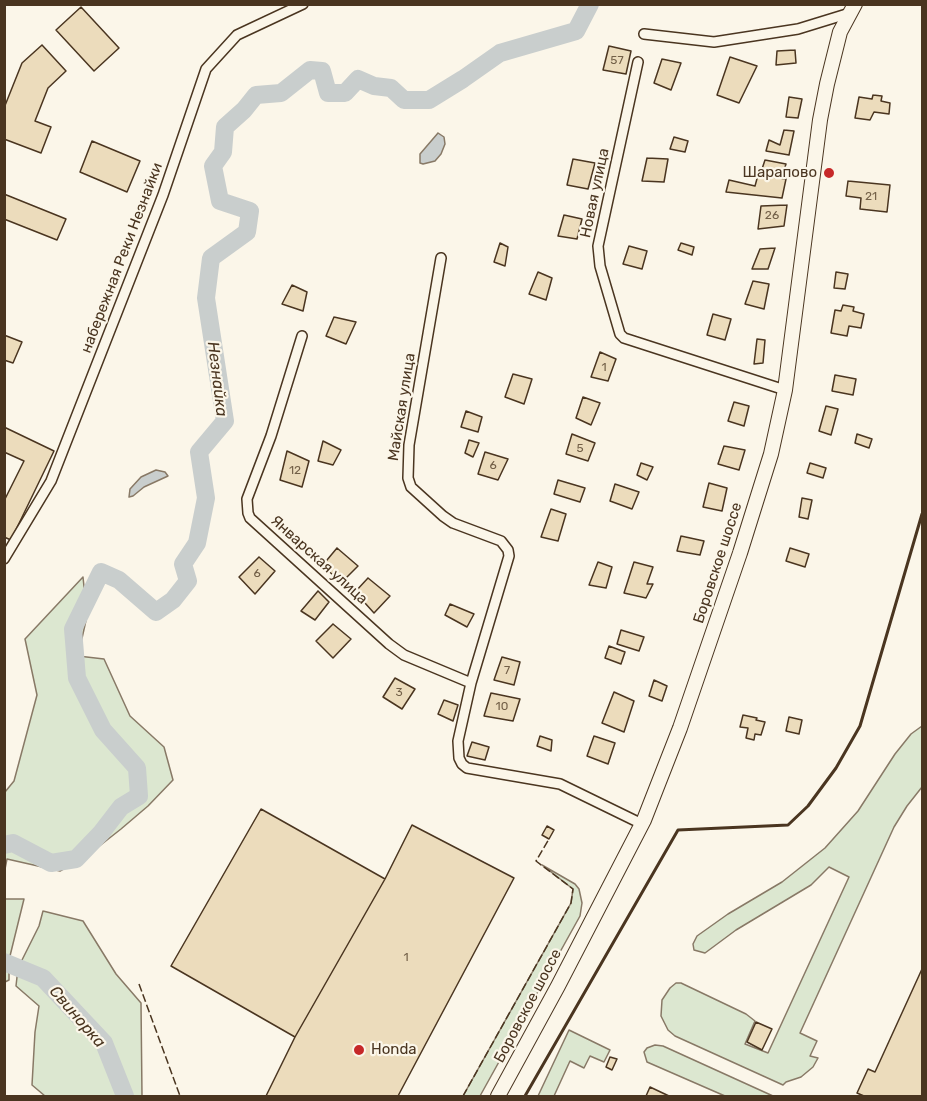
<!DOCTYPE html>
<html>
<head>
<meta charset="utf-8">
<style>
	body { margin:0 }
	#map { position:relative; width:927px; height:1101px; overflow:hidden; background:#fbf6e9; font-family:Rubik,sans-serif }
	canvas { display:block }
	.frame { position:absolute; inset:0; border:6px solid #4a3520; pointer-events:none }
</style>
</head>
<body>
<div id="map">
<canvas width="927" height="1101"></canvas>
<div class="frame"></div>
</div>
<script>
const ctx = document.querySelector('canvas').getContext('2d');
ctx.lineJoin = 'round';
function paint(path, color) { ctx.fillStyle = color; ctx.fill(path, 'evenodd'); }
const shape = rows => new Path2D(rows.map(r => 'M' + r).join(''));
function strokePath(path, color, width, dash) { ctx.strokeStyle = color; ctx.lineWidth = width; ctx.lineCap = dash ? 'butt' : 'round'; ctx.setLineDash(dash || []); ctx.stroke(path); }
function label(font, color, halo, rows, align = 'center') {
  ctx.font = font + ' Rubik,sans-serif'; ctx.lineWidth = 4.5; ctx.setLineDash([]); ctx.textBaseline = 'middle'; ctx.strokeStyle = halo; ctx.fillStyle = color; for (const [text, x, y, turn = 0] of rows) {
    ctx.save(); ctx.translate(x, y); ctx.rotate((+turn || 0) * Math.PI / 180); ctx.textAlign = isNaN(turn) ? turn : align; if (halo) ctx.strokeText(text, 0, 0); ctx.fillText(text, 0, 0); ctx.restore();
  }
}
const green = shape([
	[83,577,87,616,78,656,104,659,130,716,164,747,173,780,148,806,121,829,88,855,60,871,7,859,5,869,5,792,14,781,37,695,25,639,83,577],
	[922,726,922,787,907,806,894,827,800,1033,817,1041,810,1056,818,1058,813,1067,801,1077,786,1082,783,1085,675,1036,668,1030,661,1016,662,1000,670,988,676,983,681,983,746,1014,755,1021,745,1044,768,1053,849,877,829,867,811,885,736,930,705,953,694,950,693,944,697,936,728,914,782,882,825,848,858,811,895,754,911,734,922,726],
	[542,865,575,884,579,889,582,903,580,916,480,1096,463,1096,571,903,573,889,542,865],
	[5,899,24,899,9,960,9,980,5,982,5,899],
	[43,911,83,921,116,974,141,1003,142,1096,45,1096,32,1085,35,1032,39,1006,16,986,18,968,39,926,43,911],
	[569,1030,610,1050,604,1062,590,1056,584,1068,570,1061,554,1096,538,1096,569,1030],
	[655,1045,663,1046,773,1096,725,1096,647,1062,644,1052,647,1048,655,1045]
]);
paint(green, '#dce7d0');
strokePath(green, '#887966', 1.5);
const water = shape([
	[438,133,444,137,445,144,441,154,435,161,423,164,420,163,420,154,438,133],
	[156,470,165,472,168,476,144,487,133,496,129,497,130,489,141,477,156,470]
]);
paint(water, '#c9cecd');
strokePath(water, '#887966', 1.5);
strokePath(shape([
	[4,845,13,843,51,863,76,859,101,833,121,807,139,796,137,768,103,730,77,678,73,629,101,572,119,580,156,612,173,600,188,581,183,564,197,543,206,498,199,452,225,421,206,298,211,258,247,232,250,211,220,201,213,166,223,152,225,127,244,110,256,95,281,93,310,70,322,71,328,93,345,93,358,79,374,86,391,88,404,100,429,100,463,79,500,53,576,31,590,4],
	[4,962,43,978,104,1043,125,1096]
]), '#c9cecd', 18);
const building = shape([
	[81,7,119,48,94,71,56,30,81,7],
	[42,45,66,71,48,88,35,121,51,127,41,153,4,139,4,108,22,63,42,45],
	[609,46,631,51,626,74,603,70,609,46],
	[795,50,796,63,776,65,777,51,795,50],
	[730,57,757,66,739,103,717,95,730,57],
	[662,59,681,63,671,90,654,83,662,59],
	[873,95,882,96,881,101,890,103,889,114,874,112,870,120,855,118,859,97,872,99,873,95],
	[789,97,802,99,798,118,786,117,789,97],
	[784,130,794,131,789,155,766,151,769,140,780,145,784,130],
	[674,137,688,141,685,152,670,149,674,137],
	[92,141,140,161,127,192,80,172,92,141],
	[647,158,668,159,664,182,642,181,647,158],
	[573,159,595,163,588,189,567,185,573,159],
	[765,160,786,164,783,173,762,169,765,160],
	[758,175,786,179,782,198,726,192,729,180,755,186,758,175],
	[848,181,890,185,887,212,860,209,861,198,846,196,848,181],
	[4,194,66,219,57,240,4,219,4,194],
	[787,205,784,226,758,229,761,206,787,205],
	[564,215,582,219,577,239,558,236,564,215],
	[500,243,508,247,505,266,494,262,500,243],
	[681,243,694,247,692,255,678,250,681,243],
	[629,246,647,251,642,269,623,264,629,246],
	[775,248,768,269,752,269,760,249,775,248],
	[538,272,552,278,546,300,529,294,538,272],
	[836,272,848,274,845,289,834,288,836,272],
	[753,281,769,284,764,309,745,304,753,281],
	[292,285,307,292,303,311,282,304,292,285],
	[843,305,854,307,853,311,864,314,861,328,849,326,847,336,831,333,835,310,841,311,843,305],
	[713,314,731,319,725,340,707,335,713,314],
	[334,317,356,322,346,344,326,336,334,317],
	[4,335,22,342,13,363,4,360,4,335],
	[757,339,765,340,763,363,754,364,757,339],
	[600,352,616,359,608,381,591,377,600,352],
	[513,374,532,379,524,404,505,397,513,374],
	[835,375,856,379,853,395,832,391,835,375],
	[583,397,600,403,591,425,576,418,583,397],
	[734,402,749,406,744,426,728,421,734,402],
	[826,406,838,409,831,435,819,431,826,406],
	[466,411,482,417,478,432,461,427,466,411],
	[4,427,54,451,11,540,4,537,4,501,24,461,4,452,4,427],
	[572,434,595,443,588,461,566,454,572,434],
	[857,434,872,439,869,448,855,443,857,434],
	[469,440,479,443,473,457,465,453,469,440],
	[323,441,341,450,333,465,318,461,323,441],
	[724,446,745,450,739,470,718,464,724,446],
	[287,451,309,461,302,487,280,480,287,451],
	[485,452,508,459,498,480,478,474,485,452],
	[641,463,653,467,647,480,637,475,641,463],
	[810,463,826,468,823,478,807,473,810,463],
	[558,480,585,488,580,502,554,494,558,480],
	[709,483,727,488,722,511,703,507,709,483],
	[615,484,639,492,632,509,610,501,615,484],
	[802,498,812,500,808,519,799,517,802,498],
	[551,509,566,514,558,541,541,537,551,509],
	[681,536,704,541,700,555,677,551,681,536],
	[337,548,358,566,342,582,322,566,337,548],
	[790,548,809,554,805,567,786,561,790,548],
	[259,557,275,571,255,594,239,577,259,557],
	[598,562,612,567,606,588,589,585,598,562],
	[634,562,653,567,647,584,653,584,646,598,624,593,634,562],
	[368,578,390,596,374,613,355,592,368,578],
	[318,591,329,602,315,620,301,611,318,591],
	[450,604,474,614,467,627,445,615,450,604],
	[333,624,351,639,333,658,316,641,333,624],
	[621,630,644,637,639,651,617,644,621,630],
	[609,646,625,652,621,664,605,658,609,646],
	[502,657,520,662,514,685,494,680,502,657],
	[395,678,415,689,402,709,383,697,395,678],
	[654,680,667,686,662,701,649,696,654,680],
	[614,692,634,701,624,732,602,723,614,692],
	[491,693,520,699,513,721,484,716,491,693],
	[444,700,458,705,453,721,438,714,444,700],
	[743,715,757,718,756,720,765,722,761,735,755,734,754,740,746,738,748,728,740,727,743,715],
	[789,717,802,720,799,734,786,731,789,717],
	[540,736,552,740,551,751,537,746,540,736],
	[594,736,615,743,608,764,587,756,594,736],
	[472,742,489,747,485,760,467,756,472,742],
	[261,809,385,879,295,1037,171,966,261,809],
	[412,825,514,878,398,1096,266,1096,295,1037,385,879,412,825],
	[547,826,554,830,549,839,542,835,547,826],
	[922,969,922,1096,864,1096,857,1093,868,1069,875,1072,922,969],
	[756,1022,772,1029,762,1050,747,1042,756,1022],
	[610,1057,617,1059,612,1070,606,1067,610,1057],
	[650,1087,669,1096,646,1096,650,1087]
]);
paint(building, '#ecdcbc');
strokePath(building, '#4a3520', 1.5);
const minor = shape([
	[644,34,714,42,798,29,850,13],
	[638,62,598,246,600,266,620,334,624,338,785,390],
	[441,258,409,445,408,478,411,487,443,516,453,523,501,541,508,550,509,556,471,683,458,741,459,758,462,764,467,768,560,784,642,824],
	[302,336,271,436,247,499,248,513,250,518,389,644,404,655,471,683],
	[4,559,51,481,163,195,206,69,237,35,303,4]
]);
const secondary = shape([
	[498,1096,558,986,644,820,680,728,740,553,771,454,785,390,820,120,827,84,840,32,855,4]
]);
strokePath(minor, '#4a3520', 12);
strokePath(secondary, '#4a3520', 16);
strokePath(minor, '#fbf6e9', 9);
strokePath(secondary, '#fbf6e9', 14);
strokePath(shape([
	[139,984,180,1096],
	[463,1096,571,903,573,889,536,861,549,839]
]), '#4a3520', 1.5, [8, 3]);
strokePath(shape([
	[525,1096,678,830,788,825,808,806,836,768,860,726,922,514]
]), '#4a3520', 3);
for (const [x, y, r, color] of [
	[829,173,6,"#c62828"],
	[359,1050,6,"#c62828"]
]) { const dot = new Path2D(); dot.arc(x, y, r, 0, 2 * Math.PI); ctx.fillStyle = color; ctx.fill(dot); strokePath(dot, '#fbf6e9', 2); }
label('12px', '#725f47', null, [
	["57",617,61],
	["21",871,197],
	["26",772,216],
	["1",604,368],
	["5",580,449],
	["6",493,466],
	["12",295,471],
	["6",257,574],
	["7",507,671],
	["3",399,693],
	["10",502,707],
	["1",406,958]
]);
label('15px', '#4a3520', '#fbf6e9', [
	["Шарапово",817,173],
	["Honda",371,1050,"left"]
], 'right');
label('15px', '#4a3520', '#fbf6e9', [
	["Новая улица",595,193,-78],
	["набережная Реки Незнайки",122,258,-69],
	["Майская улица",402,407,-81],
	["Январская улица",319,560,42],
	["Боровское шоссе",718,563,-72],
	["Боровское шоссе",528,1006,-62]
]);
label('italic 16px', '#4a3520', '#fbf6e9', [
	["Незнайка",217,379,83],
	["Свинорка",77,1017,49]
]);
</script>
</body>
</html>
